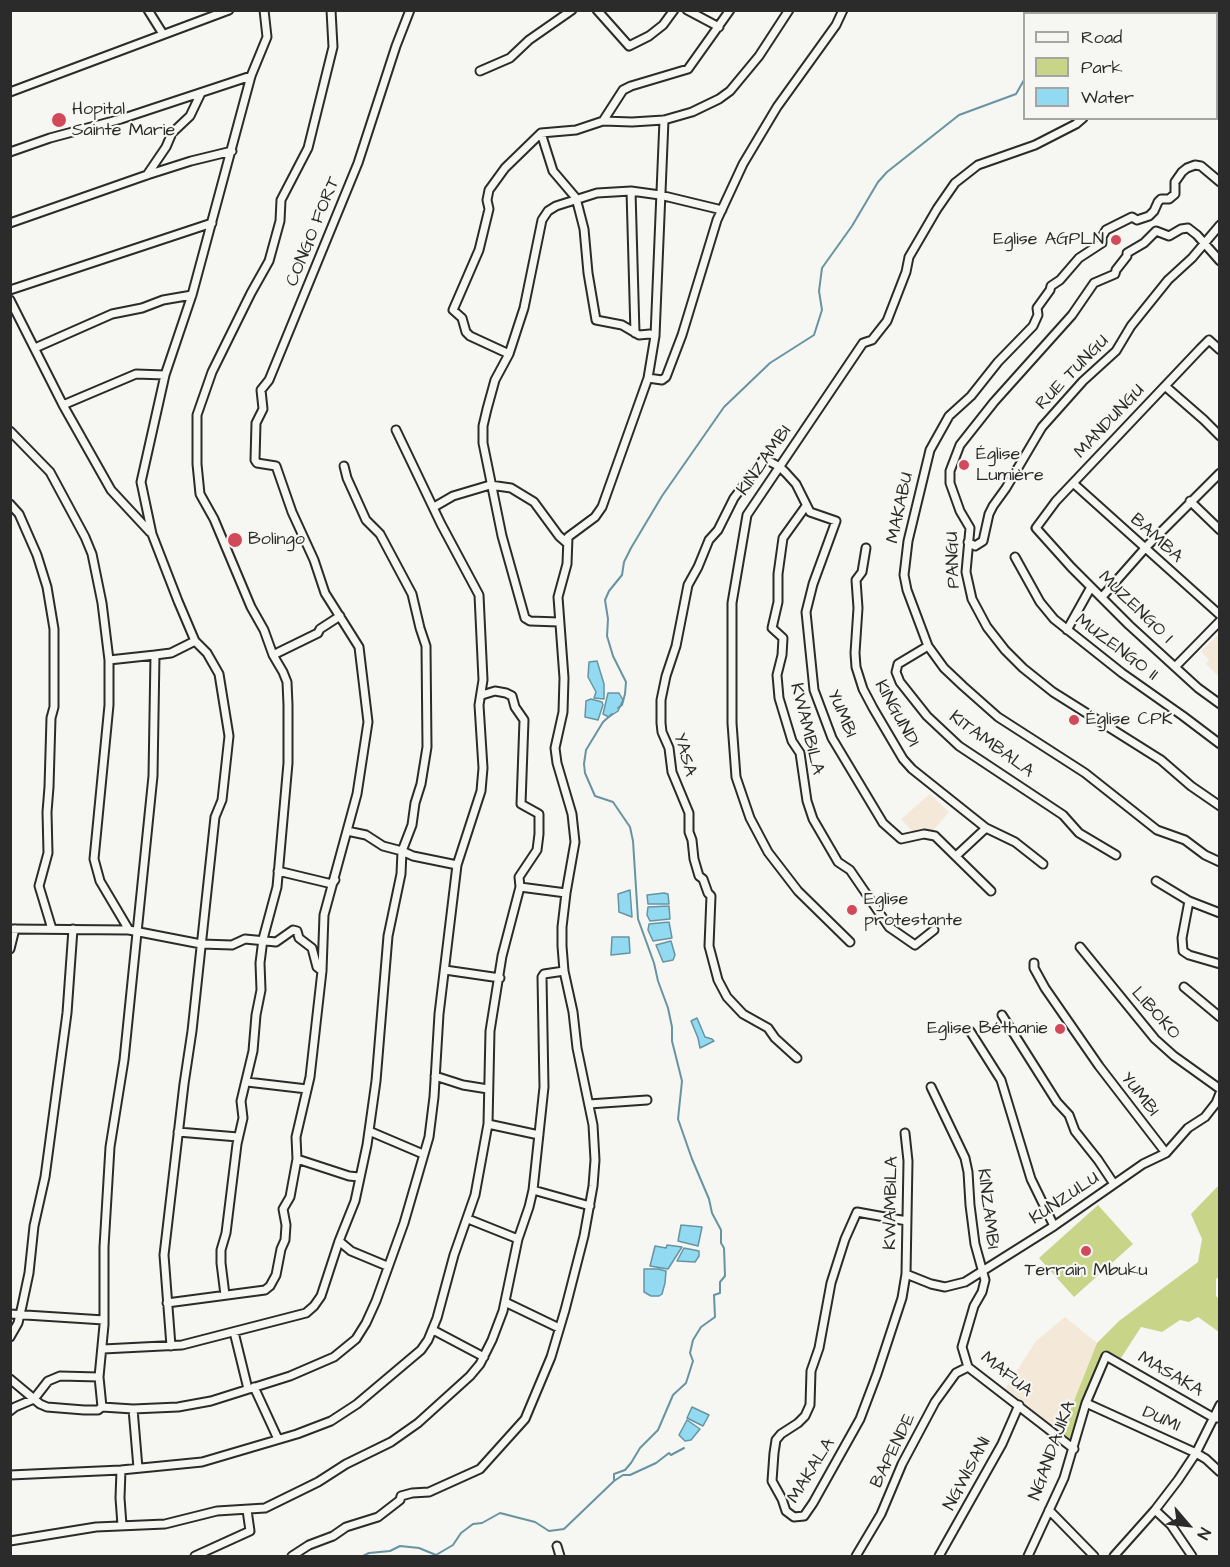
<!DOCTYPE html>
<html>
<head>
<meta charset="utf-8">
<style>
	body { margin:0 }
	#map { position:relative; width:1230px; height:1567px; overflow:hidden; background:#f6f6f2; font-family:"Architects Daughter",sans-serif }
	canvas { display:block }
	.frame { position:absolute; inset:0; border:12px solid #2b2b2b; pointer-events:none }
	.legend { position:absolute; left:1023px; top:12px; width:195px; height:108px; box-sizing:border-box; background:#f6f6f2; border:2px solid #a5a5a2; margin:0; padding:8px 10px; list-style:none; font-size:18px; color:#2b2b2b }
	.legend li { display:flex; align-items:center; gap:12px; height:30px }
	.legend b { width:30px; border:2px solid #a5a5a2 }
	.north { position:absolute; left:1158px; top:1495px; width:60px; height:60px; -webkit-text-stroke:4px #f6f6f2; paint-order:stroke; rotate:118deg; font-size:16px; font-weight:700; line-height:24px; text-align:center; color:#2b2b2b }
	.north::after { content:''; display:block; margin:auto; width:21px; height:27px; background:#2b2b2b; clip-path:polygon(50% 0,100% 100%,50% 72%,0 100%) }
</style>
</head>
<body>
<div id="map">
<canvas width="1230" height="1567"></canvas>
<div class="frame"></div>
<ul class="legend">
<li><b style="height:8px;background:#f6f6f2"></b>Road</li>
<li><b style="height:16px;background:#c8d488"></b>Park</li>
<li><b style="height:16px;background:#91daf2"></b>Water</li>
</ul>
<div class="north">N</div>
</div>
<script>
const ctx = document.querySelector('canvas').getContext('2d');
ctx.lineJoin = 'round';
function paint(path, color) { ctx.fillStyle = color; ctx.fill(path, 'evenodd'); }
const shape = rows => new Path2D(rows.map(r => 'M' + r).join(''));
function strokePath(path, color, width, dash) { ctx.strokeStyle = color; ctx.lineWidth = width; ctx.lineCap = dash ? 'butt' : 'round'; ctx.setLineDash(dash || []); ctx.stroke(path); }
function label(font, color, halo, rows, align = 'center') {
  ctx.font = font + ' "Architects Daughter",sans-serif'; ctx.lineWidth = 4.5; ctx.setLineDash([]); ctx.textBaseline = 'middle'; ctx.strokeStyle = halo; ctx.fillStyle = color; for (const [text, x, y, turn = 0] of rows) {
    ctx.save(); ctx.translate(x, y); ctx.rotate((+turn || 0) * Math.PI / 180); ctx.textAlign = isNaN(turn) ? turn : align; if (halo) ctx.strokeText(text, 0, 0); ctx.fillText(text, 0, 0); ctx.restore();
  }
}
paint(shape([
	[1219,634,1219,677,1206,664,1209,660,1201,651],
	[930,794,949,812,931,833,915,834,901,819],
	[1065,1317,1097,1343,1060,1436,1005,1389,1036,1341]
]), '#f4e8d9');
paint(shape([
	[1219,1185,1220,1276,1216,1279,1216,1296,1219,1299,1219,1332,1198,1317,1189,1322,1180,1320,1162,1332,1141,1327,1121,1358,1105,1350,1086,1403,1074,1449,1060,1436,1097,1343,1119,1321,1198,1262,1202,1239,1191,1214],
	[1098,1205,1133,1244,1074,1297,1039,1258]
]), '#c8d488');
const water = shape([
	[597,661,604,684,604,699,594,698,596,692,588,677,589,662,597,661],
	[608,693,619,693,623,700,618,711,609,717,603,714,608,693],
	[591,699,602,702,603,705,598,720,585,717,586,701,591,699],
	[630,890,632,917,619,912,618,894,630,890],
	[664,893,668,894,669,904,648,904,647,895,664,893],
	[669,906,670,919,650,921,647,915,648,907,669,906],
	[669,922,672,938,653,941,648,930,649,924,669,922],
	[612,937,629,937,630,953,611,955,612,937],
	[671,941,675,955,673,960,663,962,656,945,671,941],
	[697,1018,705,1037,712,1039,714,1041,700,1048,698,1038,691,1021,697,1018],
	[681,1225,702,1227,698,1246,678,1241,681,1225],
	[667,1245,682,1247,668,1269,650,1266,655,1246,666,1248,667,1245],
	[684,1248,699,1251,699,1256,695,1262,677,1261,684,1248],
	[644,1269,658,1269,666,1271,665,1283,662,1294,659,1296,651,1296,644,1292,644,1269],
	[692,1407,709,1415,703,1426,687,1418,692,1407],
	[687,1420,700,1429,691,1440,685,1441,679,1435,687,1420]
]);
paint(water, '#91daf2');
strokePath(water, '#6894a2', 1.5);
strokePath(shape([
	[1047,14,1049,10],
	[618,708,622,705,625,694,626,682,613,656,607,636,608,619,605,600,609,591,622,575,624,562,631,548,662,496,724,407,770,363,814,335,822,310,819,291,822,268,852,226,878,182,887,172,959,115,1016,94,1024,80],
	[614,1481,623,1475,630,1475,656,1463,669,1453,671,1455,684,1448],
	[363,1556,369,1553,390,1551,400,1546,419,1548,436,1555,453,1545,461,1533,473,1524,482,1523,500,1513,535,1522,549,1531,564,1529,614,1481,614,1474,625,1470,631,1463,640,1448,658,1430,673,1395,686,1383,693,1361,690,1353,693,1340,701,1327,715,1317,714,1295,720,1293,720,1282,725,1276,724,1248,721,1243,721,1230,712,1213,709,1199,692,1159,678,1119,682,1081,672,1041,672,1027,668,1008,658,981,654,963,638,919,633,841,630,827,613,802,595,796,585,773,584,764,586,750,603,722,612,714]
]), '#6894a2', 2);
const minor = shape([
	[148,10,163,34],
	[597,10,629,46,649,36,663,25,674,10],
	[687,10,719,27],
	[1155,14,1158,10],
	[480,71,510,58,529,40,572,10],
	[10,92,229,10],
	[603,121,623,90,631,86,688,69,730,10],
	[541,133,553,171,576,198,584,229,588,273,596,320,622,325,639,335,650,334,655,336],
	[10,152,50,138,121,119,251,76],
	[147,175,166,147,172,133,190,116,201,93],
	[1220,182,1201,166,1195,165,1187,168,1182,172,1175,182,1175,194,1169,199,1161,199,1158,202,1154,211,1149,216,1137,220,1132,217,1106,230,1102,237,1102,243,1079,258,1060,280,1051,286,1050,290,1037,308,1038,315,1033,326,998,362,971,396,949,416,930,450,908,541,904,575,907,590,928,646,944,668,963,686,998,717,1085,773,1157,830,1185,840,1205,855,1220,862],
	[631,191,635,333],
	[10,223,147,175,191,161,232,151],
	[1220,261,1197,235,1188,228,1181,229,1169,236,1156,231,1144,243,1127,253,1127,256,1116,270,1115,274,1094,283,1072,315,994,402,960,445,950,471,950,483,960,511,970,528,966,572,972,599,987,627,1005,650,1023,668,1053,692,1161,760,1191,786,1220,806],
	[10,290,212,223],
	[10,300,63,405,111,490,150,532],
	[35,348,112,314,142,308,163,300,192,295],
	[1220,350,1209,340,1200,349,1056,501,1036,528,1071,567,1129,625,1198,688,1220,704],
	[509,354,470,336,466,332,462,318,453,310,479,250,489,209,487,200,489,190,505,168,541,133,576,130,603,121,632,122,664,120,692,112,719,99,730,91,759,56,789,10],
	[648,378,662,380,666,377,682,335,717,220,743,164,777,107,836,25,843,10],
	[1165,386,1204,420,1220,436],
	[63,405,136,374,165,375],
	[10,431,50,472,85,537,92,554,102,603,109,660,109,705,94,859,100,881,129,930],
	[1073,483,1220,615],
	[1190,501,1220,530],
	[10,504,19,514,37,555,47,587,54,629,54,707,51,718,49,787,47,812,48,853,39,886,52,929],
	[806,506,783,538,778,574,778,602,772,628,783,638,782,655,777,675,779,698,792,741,800,753,807,801,813,819,838,862,850,870,889,927,915,945,934,930],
	[434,507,453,496,490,485,511,488,534,502,559,536,567,543],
	[968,542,975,546,983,541,989,514,993,506,1006,488,1042,427,1083,381,1116,351,1131,326,1168,280,1192,258,1220,225],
	[866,548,862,572,856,580,858,608,855,653,856,667,863,689,873,708,903,759,912,769,986,828,1015,842,1043,864],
	[1015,557,1040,602,1054,619,1122,673,1183,716,1220,744],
	[1102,597,1147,546,1220,473],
	[559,622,530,621,525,618,502,536,483,443,483,426,487,409,495,380,509,354,524,308,542,220,548,211,556,206,597,193,631,191,660,195,722,210],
	[1067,630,1091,587],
	[928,646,898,664,896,672,900,682,927,716,959,746,1063,815,1079,833,1116,855],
	[273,655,318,633,320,629,340,616],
	[109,660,155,655],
	[1175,667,1220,621],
	[347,831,366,835,383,846,402,851,413,856,457,865],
	[956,856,986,828],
	[278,871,332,884,335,880],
	[1156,881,1189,901,1220,913],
	[520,887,566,893],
	[1189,901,1182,938,1183,951,1189,955,1220,964],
	[10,929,129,930,201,944,232,945,245,939,276,942,293,930,297,931,299,938,312,948,317,967,322,971],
	[850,942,798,891,768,852,750,818,736,777,732,723,732,603,747,515,863,343,872,340,887,321,906,272,909,257,937,209,955,183,978,165,1035,145,1076,124,1083,118],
	[1080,947,1155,1039,1174,1056,1220,1089],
	[10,949,15,929],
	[1034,963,1034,968,1045,988,1099,1066,1166,1153],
	[445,970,500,978],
	[1184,987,1220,1017],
	[1002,1015,1057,1102,1069,1115,1075,1131,1098,1160,1114,1184],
	[970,1031,1001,1080,1031,1179,1054,1226],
	[797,1058,775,1038,768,1028,743,1014,727,997,718,980,709,946,711,896,708,893,703,879,699,876,694,859,692,840,689,832,689,813,672,772,669,748,662,732,661,723,661,700,666,676,676,646,688,585,698,567,709,540,718,530,734,498,763,460,765,459,780,467,786,473,796,484,810,512,836,521,813,584,806,612,814,690,832,738,883,823,901,839,924,834,935,836,991,891],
	[435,1076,463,1085,488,1089],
	[247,1082,307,1089],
	[931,1087,965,1158,968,1172,970,1205,975,1244,985,1280,982,1292,974,1306,962,1347,968,1367,1074,1449],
	[589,1104,647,1100],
	[488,1124,539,1135],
	[369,1131,423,1154],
	[178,1132,238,1137],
	[905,1133,908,1161,906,1274,902,1298,877,1374,860,1419,813,1503,804,1516,794,1517,786,1511,782,1499,772,1481,774,1453,776,1440,781,1434,798,1423,805,1416,810,1405,811,1371,819,1348,831,1283,845,1239,857,1212,907,1221],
	[297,1159,349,1176,359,1177],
	[533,1190,590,1206],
	[468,1219,518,1239],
	[339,1241,351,1251,387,1266],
	[906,1274,931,1284,945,1287,965,1282,1054,1226,1143,1164,1166,1153,1188,1128,1205,1117,1216,1103,1220,1093],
	[225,1295,221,1263,221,1250,226,1233,237,1144,243,1118,241,1101,253,1051,256,1015,261,990,260,963,263,939,277,887,288,763,288,705,287,682,283,672,273,655,264,630,251,607,214,519,200,494,197,464,197,415,212,372,251,293,269,261,280,221,281,200,308,148,333,47,331,10],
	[505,1302,559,1328],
	[167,1303,265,1290,270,1286,276,1275,281,1249,285,1240,286,1225,283,1209,290,1197,297,1159,296,1137,310,1077,322,971,324,915,357,794,368,722,359,647,325,593,314,560,292,512,276,466,257,463,255,460,256,423,263,409,261,390,269,380,358,163,396,46,410,10],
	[10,1314,104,1320],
	[433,1330,484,1357],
	[234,1332,248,1389],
	[10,1337,18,1323,22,1306,29,1273,34,1226,45,1177,67,1013,73,929],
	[171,1346,164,1255,184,1084,192,1031,215,817,222,800,229,736,219,674,207,653,195,641,178,601,152,534,141,482,165,375,192,295,251,76,267,37,264,10],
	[103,1349,182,1345,306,1313,314,1306,321,1296,339,1241,355,1201,367,1145,376,1081,388,936,401,874,402,851,412,825,415,803,421,784,427,747,426,646,420,628,412,594,380,534,366,520,347,478,344,466],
	[10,1379,40,1404,47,1407,84,1410,98,1410,102,1407,133,1409,178,1407,211,1401,290,1376,334,1357,356,1339,366,1323,376,1301,404,1223,429,1137,434,1097,439,1014,457,865,481,791,483,768,479,705,483,680,479,595,441,524,396,430],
	[254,1387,278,1439],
	[1086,1403,1196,1453,1206,1459,1220,1472],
	[102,1407,99,1377,104,1325,104,1247,110,1147,124,1060,153,776,155,655,171,653,195,641],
	[133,1409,138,1468],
	[10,1411,15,1407,34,1399,48,1381,60,1376,99,1377],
	[121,1470,120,1498,122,1525],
	[10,1475,121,1470,202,1462,297,1434,331,1421,357,1404,421,1350,428,1340,437,1318,454,1255,475,1195,488,1124,490,1031,502,956,520,887,519,877,537,850,539,834,539,814,521,804,524,720,515,707,512,696,506,693,495,691,482,695],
	[1049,1510,1094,1556],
	[1155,1510,1171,1525,1192,1556],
	[10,1541,96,1527,165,1524,217,1511,265,1508,318,1482,346,1464,391,1442,418,1423,470,1376,480,1364,492,1340,503,1311,518,1239,529,1207,533,1190,544,1087,542,977,544,974,564,971],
	[557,1546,560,1556],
	[195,1556,250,1531,247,1510],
	[292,1556,309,1545,333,1536,346,1527,378,1517,400,1500,401,1496,412,1493,429,1492,480,1469,525,1419,551,1357,565,1310,584,1236,593,1186,595,1160,593,1125,577,1048,573,1012,564,971,562,946,562,927,566,893,575,842,572,814,557,763,555,748,563,712,564,678,558,597,567,564,568,537,595,517,602,507,648,378,655,336,664,120],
	[856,1556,881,1514,902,1464,935,1402,956,1373,968,1367],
	[939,1556,1002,1444,1019,1405],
	[1028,1556,1064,1478,1086,1403,1106,1356,1214,1418,1220,1418],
	[1114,1556,1155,1510,1178,1480,1196,1453,1220,1405]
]);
strokePath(minor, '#2b2b2b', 11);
strokePath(minor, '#f6f6f2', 7);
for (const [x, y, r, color] of [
	[59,120,8,"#d1495b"],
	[1116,240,6,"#d1495b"],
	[964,465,6,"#d1495b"],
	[235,540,8,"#d1495b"],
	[1074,720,6,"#d1495b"],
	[852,910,6,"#d1495b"],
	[1060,1029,6,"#d1495b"],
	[1086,1251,6,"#d1495b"]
]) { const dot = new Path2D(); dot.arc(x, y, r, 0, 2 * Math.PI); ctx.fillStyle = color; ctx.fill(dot); strokePath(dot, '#f6f6f2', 2); }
label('18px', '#2b2b2b', '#f6f6f2', [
	["Hopital",72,110],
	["Sainte Marie",72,131],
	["Eglise AGPLN",1104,240,"right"],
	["Église",976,455],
	["Lumière",976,476],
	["Bolingo",248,540],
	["Église CPK",1086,720],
	["Eglise",864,900],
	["protestante",864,921],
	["Eglise Béthanie",1048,1029,"right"],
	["Terrain Mbuku",1086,1271,"center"]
], 'left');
label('18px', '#2b2b2b', '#f6f6f2', [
	["CONGO FORT",314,232,-68],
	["RUE TUNGU",1073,373,-46],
	["MANDUNGU",1110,422,-47],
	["KINZAMBI",765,461,-55],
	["MAKABU",901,508,-78],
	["BAMBA",1156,539,42],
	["PANGU",954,560,-92],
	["MUZENGO I",1135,608,44],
	["MUZENGO II",1116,648,37],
	["YUMBI",841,714,67],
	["KINGUNDI",896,714,61],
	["KWAMBILA",806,729,76],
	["KITAMBALA",991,745,36],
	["YASA",684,755,74],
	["LIBOKO",1155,1014,48],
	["YUMBI",1139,1095,52],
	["KUNZULU",1065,1199,-34],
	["KWAMBILA",892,1203,-89],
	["KINZAMBI",987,1209,83],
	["MAFUA",1006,1375,39],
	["MASAKA",1170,1375,30],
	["DUMI",1161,1420,24],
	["BAPENDE",894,1451,-64],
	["NGANDAJIKA",1053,1451,-70],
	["MAKALA",812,1471,-58],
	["NGWISANI",968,1474,-62]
]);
</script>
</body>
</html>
